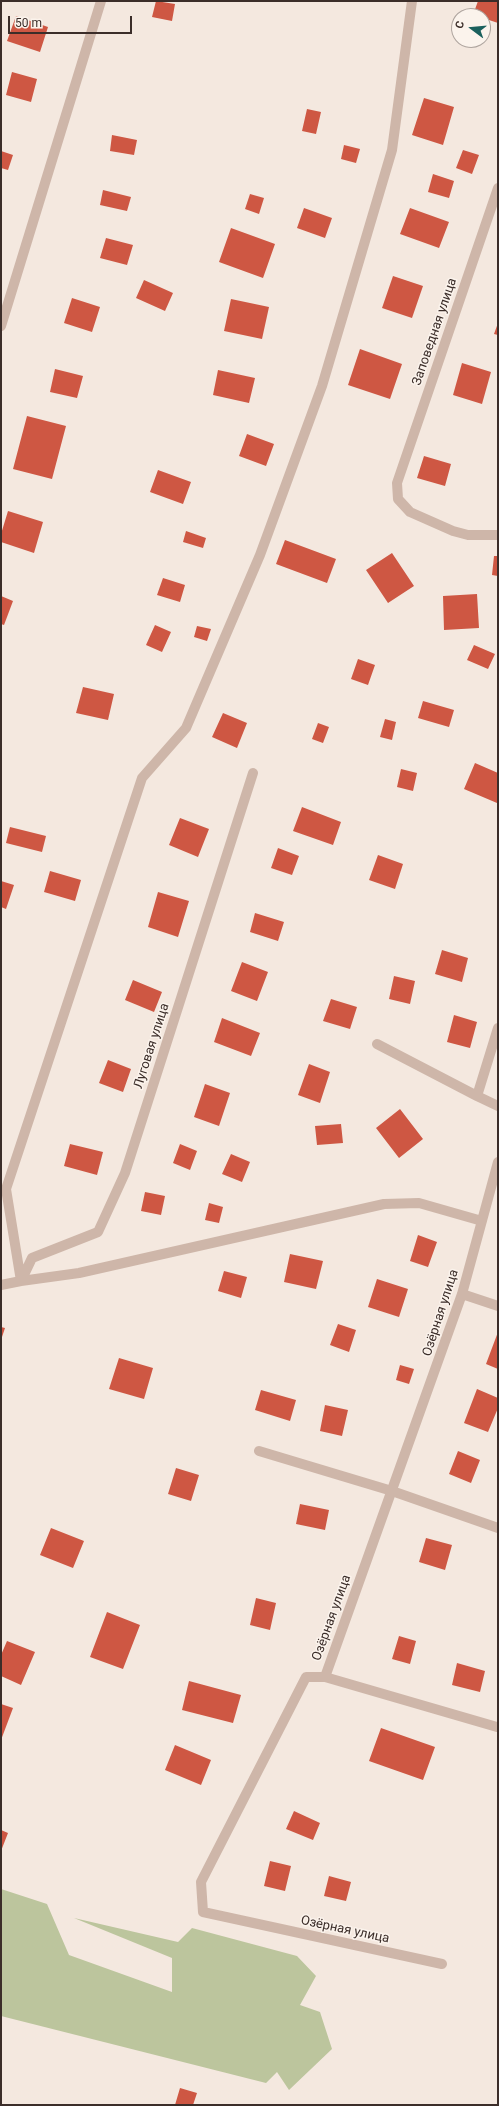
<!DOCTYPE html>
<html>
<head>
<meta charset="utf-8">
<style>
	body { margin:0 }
	#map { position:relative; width:499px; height:2106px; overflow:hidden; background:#f4e8df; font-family:Roboto,sans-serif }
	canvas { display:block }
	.frame { position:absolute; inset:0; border:2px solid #3b2d29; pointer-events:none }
	.north { position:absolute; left:451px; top:8px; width:40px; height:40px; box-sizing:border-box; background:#fbf3ec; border:1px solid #aea49e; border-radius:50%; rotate:286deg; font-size:11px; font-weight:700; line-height:16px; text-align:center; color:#3b2d29 }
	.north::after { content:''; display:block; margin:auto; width:14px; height:18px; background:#1b605d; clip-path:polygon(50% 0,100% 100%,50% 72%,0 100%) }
	.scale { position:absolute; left:8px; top:16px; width:124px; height:18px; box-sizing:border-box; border:2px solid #3b2d29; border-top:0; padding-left:5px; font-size:12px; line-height:14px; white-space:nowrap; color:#3b2d29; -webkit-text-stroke:3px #fbf3ec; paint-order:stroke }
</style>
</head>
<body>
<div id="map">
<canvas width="499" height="2106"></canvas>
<div class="frame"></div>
<div class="north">С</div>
<div class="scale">50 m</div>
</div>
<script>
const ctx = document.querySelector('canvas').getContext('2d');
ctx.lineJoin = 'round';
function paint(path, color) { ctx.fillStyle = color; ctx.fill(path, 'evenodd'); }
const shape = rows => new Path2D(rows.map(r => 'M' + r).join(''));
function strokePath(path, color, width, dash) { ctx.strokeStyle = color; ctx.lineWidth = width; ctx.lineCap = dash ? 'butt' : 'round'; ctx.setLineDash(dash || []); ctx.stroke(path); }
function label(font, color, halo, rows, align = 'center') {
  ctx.font = font + ' Roboto,sans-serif'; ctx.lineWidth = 3; ctx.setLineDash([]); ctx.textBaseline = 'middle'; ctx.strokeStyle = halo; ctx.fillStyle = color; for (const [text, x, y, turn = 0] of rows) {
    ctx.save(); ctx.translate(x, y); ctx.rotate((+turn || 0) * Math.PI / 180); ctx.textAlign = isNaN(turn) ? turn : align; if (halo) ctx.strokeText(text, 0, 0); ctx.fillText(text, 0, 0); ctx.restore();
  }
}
paint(shape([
	[1,1889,47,1904,69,1955,172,1992,172,1958,74,1918,178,1942,192,1928,297,1956,316,1976,300,2005,320,2012,332,2049,289,2090,277,2072,266,2083,1,2016]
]), '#bcc59d');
paint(shape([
	[156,1,175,4,172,21,152,17],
	[478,1,498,1,498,23,483,18,483,16,473,15],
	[16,16,48,27,40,52,7,41],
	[12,72,37,79,31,102,6,95],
	[424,98,454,107,443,145,412,135],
	[307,109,321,112,316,134,302,131],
	[112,135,137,140,134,155,110,151],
	[344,145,360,149,356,163,341,159],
	[463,150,479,155,472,174,456,168],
	[1,151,13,155,8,170,1,168],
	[433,174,454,181,449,198,428,192],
	[103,190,131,197,127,211,100,205],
	[250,194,264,198,259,214,245,209],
	[304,208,332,218,325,238,297,228],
	[410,208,449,222,439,248,400,234],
	[231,228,275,244,263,278,219,262],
	[106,238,133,245,127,265,100,258],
	[393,276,423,286,412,318,382,308],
	[144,280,173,293,165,311,136,298],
	[72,298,100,307,92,332,64,323],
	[231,299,269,307,262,339,224,331],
	[498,323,498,335,494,334],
	[360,349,402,364,390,399,348,385],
	[462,363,491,372,482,404,453,395],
	[55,369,83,376,77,398,50,392],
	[218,370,255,378,249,403,213,395],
	[27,416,66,426,52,479,13,469],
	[247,434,274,444,266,466,239,456],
	[424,456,451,464,445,486,417,478],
	[158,470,191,482,183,504,150,492],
	[8,511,43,522,34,553,1,542,1,534],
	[186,531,206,538,203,548,183,542],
	[285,540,336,559,327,583,276,564],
	[392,553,414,586,388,603,366,570],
	[494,556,498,556,498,576,492,575],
	[163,578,185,585,180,602,157,595],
	[477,594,479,628,444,630,443,596],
	[1,596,13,601,4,625,1,624],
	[155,625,171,632,162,652,146,645],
	[197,626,211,629,207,641,194,637],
	[474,645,495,654,488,669,467,660],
	[358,659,375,665,368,685,351,679],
	[83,687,114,694,108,720,76,713],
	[423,701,454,710,449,727,418,718],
	[223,713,247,723,237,748,212,737],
	[385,719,396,722,392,740,380,737],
	[318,723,329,727,323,743,312,739],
	[475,763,498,773,497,803,464,789],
	[401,769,417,773,413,791,397,787],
	[302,807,341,822,333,845,293,831],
	[180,818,209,829,198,857,169,845],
	[10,827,46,836,42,852,6,843],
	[278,848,299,856,292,875,271,868],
	[378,855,403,864,395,889,369,880],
	[50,871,81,880,75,901,44,892],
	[1,881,14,885,6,909,1,907],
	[158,892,189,901,178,937,148,927],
	[255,913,284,922,278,941,250,932],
	[442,950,468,958,462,982,435,974],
	[242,962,268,972,257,1001,231,991],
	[394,976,415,981,410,1004,389,999],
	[133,980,162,992,154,1012,125,1000],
	[331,999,357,1007,350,1029,323,1021],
	[454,1015,477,1022,470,1048,447,1042],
	[222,1018,260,1033,251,1056,214,1042],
	[108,1060,131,1069,123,1092,99,1083],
	[309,1064,330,1072,320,1103,298,1095],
	[205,1084,230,1093,219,1126,194,1117],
	[400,1109,423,1139,399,1158,376,1128],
	[341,1124,343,1143,317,1145,315,1126],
	[70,1144,103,1152,97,1175,64,1166],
	[180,1144,197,1151,190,1170,173,1163],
	[231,1154,250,1162,242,1182,222,1174],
	[145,1192,165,1196,161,1215,141,1211],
	[209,1203,223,1207,219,1223,205,1220],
	[418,1235,437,1242,428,1267,410,1261],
	[290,1254,323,1261,316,1289,284,1282],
	[224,1271,247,1277,241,1298,218,1291],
	[377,1279,408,1289,399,1317,368,1307],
	[338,1324,356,1330,349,1352,330,1345],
	[1,1327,5,1328,1,1340],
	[498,1332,498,1369,486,1364],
	[119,1358,153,1368,144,1399,109,1389],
	[400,1365,414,1369,409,1384,396,1380],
	[477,1389,498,1398,498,1408,488,1432,464,1423],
	[261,1390,296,1400,290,1421,255,1410],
	[325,1405,348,1410,342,1436,320,1431],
	[458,1451,480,1460,471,1483,449,1474],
	[176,1468,199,1475,191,1501,168,1494],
	[300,1504,329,1510,325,1530,296,1524],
	[51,1528,84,1541,73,1568,40,1555],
	[426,1538,452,1545,445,1570,419,1562],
	[256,1598,276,1603,270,1630,250,1625],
	[107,1612,140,1625,123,1669,90,1657],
	[399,1636,416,1641,410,1664,392,1659],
	[7,1641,35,1652,21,1685,1,1676,1,1655],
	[457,1663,485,1671,480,1692,452,1685],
	[189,1681,241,1695,233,1723,182,1710],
	[1,1704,13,1708,1,1740],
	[381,1728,435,1747,423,1780,369,1761],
	[175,1745,211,1760,201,1785,165,1770],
	[294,1811,320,1823,313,1840,286,1829],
	[1,1830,8,1833,1,1851],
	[270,1861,291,1866,285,1891,264,1886],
	[329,1876,351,1882,346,1901,324,1896],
	[180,2088,197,2093,193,2105,175,2105]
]), '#ce5743');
strokePath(shape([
	[412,1,392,150,322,386,260,555,186,728,142,778,6,1189,21,1281,79,1273,384,1204,419,1203,482,1221],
	[498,188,397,483,398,499,410,512,453,531,468,535,498,535],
	[1,326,101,1],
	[498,1028,477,1096,498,1106],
	[377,1044,477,1096],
	[1,1285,21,1281,32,1258,98,1232,125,1173,253,773],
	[462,1294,498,1306],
	[259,1451,392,1491,498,1528],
	[325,1677,497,1727],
	[442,1964,203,1912,201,1882,306,1677,325,1677,462,1294,498,1162]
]), '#ceb6a9', 10);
label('13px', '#3b2d29', '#fbf3ec', [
	["Заповедная улица",435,332,-71],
	["Луговая улица",152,1046,-72],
	["Озёрная улица",441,1313,-72],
	["Озёрная улица",332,1618,-70],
	["Озёрная улица",345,1930,12]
]);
</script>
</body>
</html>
